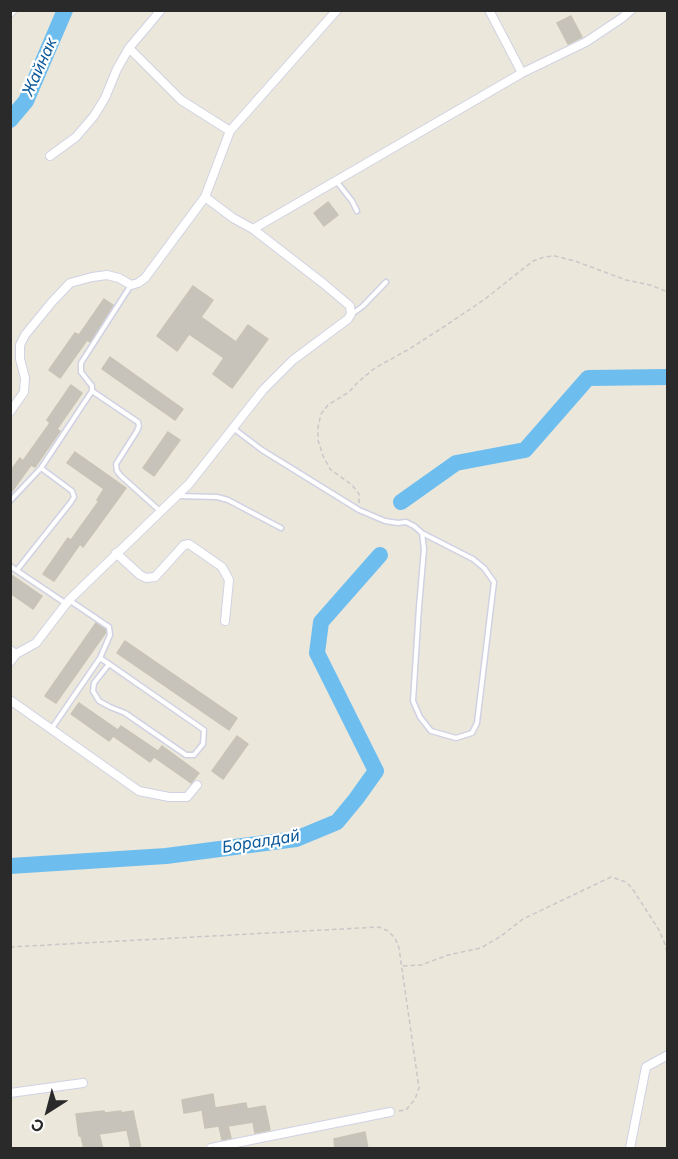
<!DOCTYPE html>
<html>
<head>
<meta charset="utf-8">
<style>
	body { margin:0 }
	#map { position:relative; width:678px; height:1159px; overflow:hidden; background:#ece7db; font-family:Inter,sans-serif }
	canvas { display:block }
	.frame { position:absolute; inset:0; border:12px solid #2a2a2a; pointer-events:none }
	.north { position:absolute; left:18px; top:1081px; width:60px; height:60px; -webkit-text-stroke:4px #fff; paint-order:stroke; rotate:216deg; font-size:16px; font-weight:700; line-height:24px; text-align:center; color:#2a2a2a }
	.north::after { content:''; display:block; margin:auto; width:21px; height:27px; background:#2a2a2a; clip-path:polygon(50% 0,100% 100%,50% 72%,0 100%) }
</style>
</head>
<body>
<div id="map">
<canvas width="678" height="1159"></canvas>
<div class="frame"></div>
<div class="north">С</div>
</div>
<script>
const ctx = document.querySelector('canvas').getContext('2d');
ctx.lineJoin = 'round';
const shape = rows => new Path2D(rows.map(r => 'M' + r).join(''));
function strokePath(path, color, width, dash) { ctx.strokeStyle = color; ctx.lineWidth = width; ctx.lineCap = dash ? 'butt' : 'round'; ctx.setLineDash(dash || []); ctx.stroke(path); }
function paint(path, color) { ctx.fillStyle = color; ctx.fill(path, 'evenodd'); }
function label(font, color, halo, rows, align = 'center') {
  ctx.font = font + ' Inter,sans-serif'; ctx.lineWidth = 4.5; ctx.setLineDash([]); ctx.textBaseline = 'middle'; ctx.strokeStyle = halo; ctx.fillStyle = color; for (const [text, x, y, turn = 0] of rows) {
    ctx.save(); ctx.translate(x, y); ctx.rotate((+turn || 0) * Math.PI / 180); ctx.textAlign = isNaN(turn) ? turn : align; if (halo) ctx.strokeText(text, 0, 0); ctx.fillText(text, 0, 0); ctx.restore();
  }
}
strokePath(shape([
	[10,120,26,101,65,10],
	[401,502,456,463,525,450,588,378,668,377],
	[10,866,166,856,296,839,337,822,356,799,376,771,317,653,321,622,380,555]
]), '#6dbeef', 16);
const building = shape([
	[571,16,582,37,568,44,557,23,571,16],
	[328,202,338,215,324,226,314,213,328,202],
	[193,286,213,300,201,317,236,342,248,325,268,339,232,388,213,374,224,358,189,334,177,351,157,336,193,286],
	[104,299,113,305,90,342,87,340,60,378,49,370,75,333,79,335,104,299],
	[110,357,183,409,175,420,102,369,110,357],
	[71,385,82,393,57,429,60,431,35,467,31,465,10,494,10,472,20,458,23,461,50,423,47,420,71,385],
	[168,432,180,440,154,476,143,468,168,432],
	[75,452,126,488,83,547,80,544,54,581,43,574,68,538,71,540,99,501,97,500,104,489,67,463,75,452],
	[10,574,42,596,33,609,10,593,10,574],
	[96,623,105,629,106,632,56,703,45,696,96,623],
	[125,641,237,718,229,730,117,653,125,641],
	[79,703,118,730,121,726,158,751,150,762,113,736,109,741,71,714,79,703],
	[237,736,248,744,223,779,212,771,237,736],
	[162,746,199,773,191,783,154,757,162,746],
	[213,1094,215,1108,246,1103,247,1109,265,1106,270,1130,255,1133,253,1122,228,1126,231,1138,222,1140,219,1126,205,1128,202,1110,184,1113,182,1100,213,1094],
	[104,1111,105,1113,121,1111,121,1113,133,1111,141,1149,131,1149,127,1130,99,1134,103,1149,84,1149,81,1136,79,1136,76,1114,104,1111],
	[365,1132,368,1149,335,1149,334,1139,365,1132]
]);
paint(building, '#c7c3bb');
strokePath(building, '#c7c3b5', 1.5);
const lane = shape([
	[337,182,352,201,357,211],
	[352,314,363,306,386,282],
	[92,391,138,422,139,426,137,431,116,464,117,471,121,476,160,511],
	[233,428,262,450,359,510,385,521,398,523,406,522,414,526,422,533,473,559,484,568,494,582,477,723,472,733,456,738,431,731,420,717,413,701,419,607,424,549,422,533],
	[178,496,217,497,228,500,281,528],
	[10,501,41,468,92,391,92,386,81,372,81,363,131,285],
	[10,566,65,603],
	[17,570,71,502,74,497,72,491,41,468],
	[100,658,109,664,204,730,203,744,194,755,186,755,125,713,110,707,99,701,93,691,94,683,109,664],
	[52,728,100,658,110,635,109,627,69,600]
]);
const street = shape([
	[489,10,522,73],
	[10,13,13,10],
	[129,48,181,100,230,131],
	[50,156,76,137,94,116,105,98,117,69,129,48,161,10],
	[205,197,233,218,253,229,522,73,586,42,622,18,631,10],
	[10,412,24,392,25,378,20,359,20,345,25,335,52,302,70,283,92,277,107,275,119,278,131,285,138,283,145,278,205,197,230,131,337,10],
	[116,553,140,575,146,578,155,577,184,545,189,544,222,567,229,580,225,621],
	[10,650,16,654,36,643,69,600,189,484,263,390,293,360,348,319,351,314,350,306,324,284,253,229],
	[10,662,16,654],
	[10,700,139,791,169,797,187,797,197,785],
	[10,1093,83,1083],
	[211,1148,390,1112],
	[630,1148,646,1067,668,1055]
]);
strokePath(lane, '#d0d2e3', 7);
strokePath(street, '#d0d2e3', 10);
strokePath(shape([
	[359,503,359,494,352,485,330,469,323,456,318,440,318,427,321,414,328,405,349,392,358,382,375,368,411,348,445,326,485,299,533,261,544,257,555,256,575,261,626,280,650,285,668,292],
	[10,947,379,927,388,931,395,938,399,948,419,1088,415,1099,406,1110,398,1111],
	[403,966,421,965,448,955,481,948,501,936,523,919,611,877,626,882,632,888,659,930,665,944,668,957]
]), '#c8c8c8', 1.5, [4.5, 3]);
strokePath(lane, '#fff', 4);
strokePath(street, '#fff', 8);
label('italic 16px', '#0c599b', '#fff', [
	["Жайнак",40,67,-66],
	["Боралдай",261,842,-9]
]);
</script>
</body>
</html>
